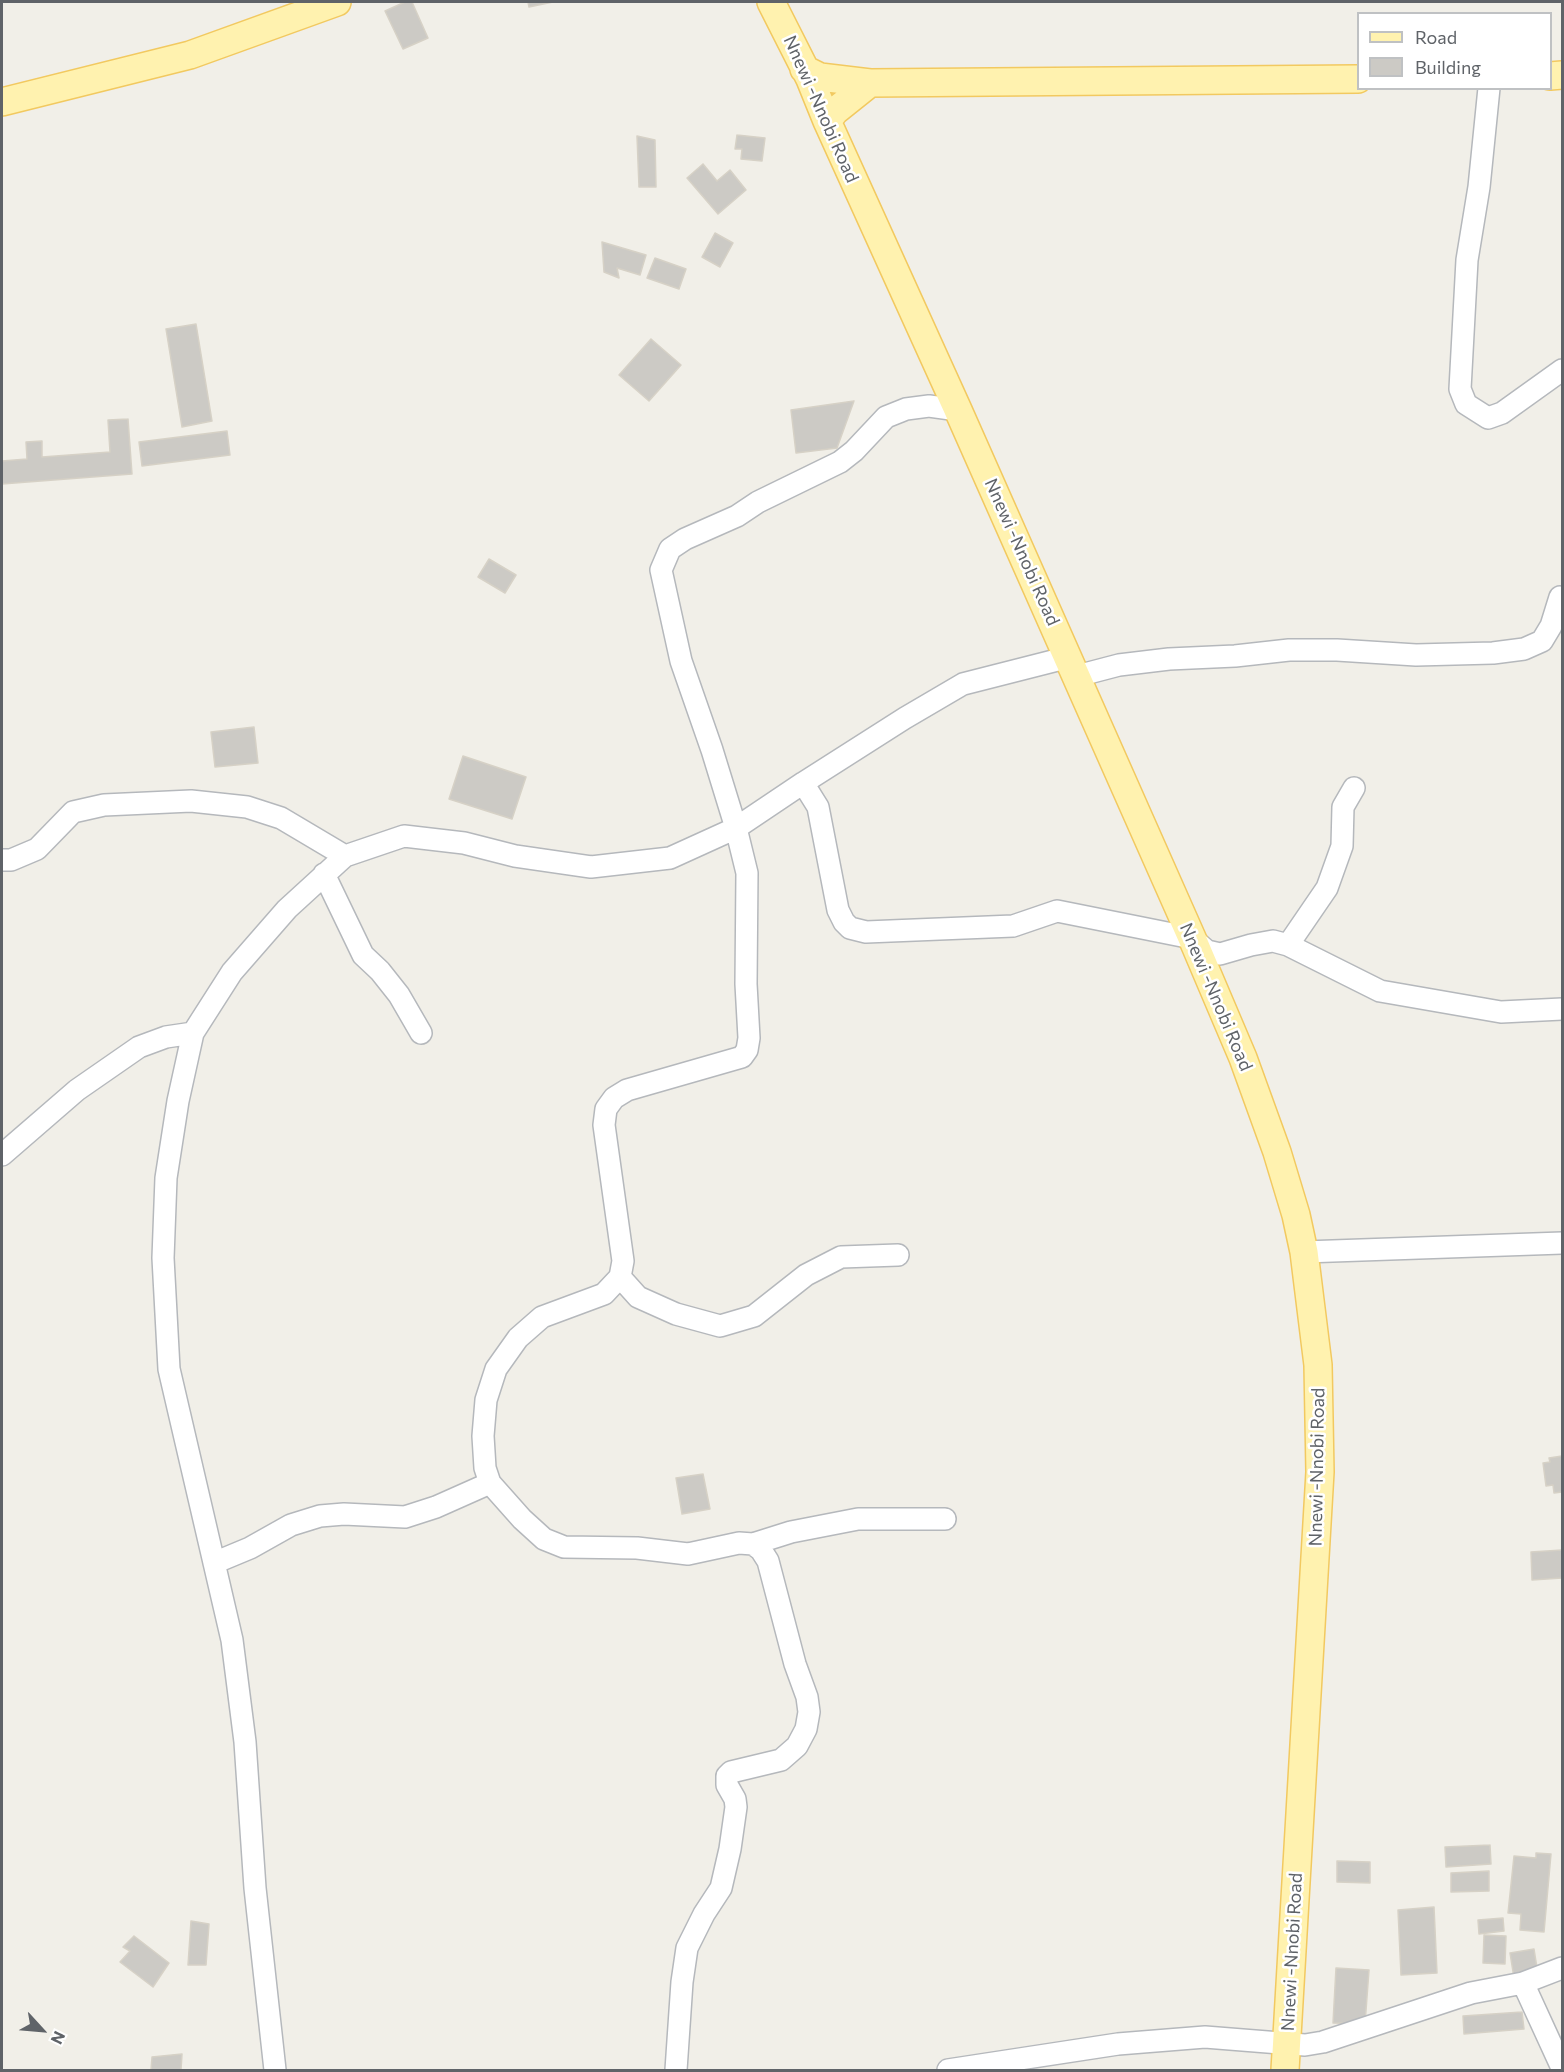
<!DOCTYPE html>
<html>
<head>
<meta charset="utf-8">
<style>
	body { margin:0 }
	#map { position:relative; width:1564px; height:2072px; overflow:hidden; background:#f1efe8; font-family:Commissioner,sans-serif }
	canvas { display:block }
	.frame { position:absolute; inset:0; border:3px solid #5f6368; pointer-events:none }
	.legend { position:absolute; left:1357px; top:12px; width:195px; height:78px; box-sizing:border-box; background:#fff; border:2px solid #bfc1c3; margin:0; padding:8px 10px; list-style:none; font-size:18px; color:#5f6368 }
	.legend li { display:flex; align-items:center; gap:12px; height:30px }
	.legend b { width:30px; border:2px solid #bfc1c3 }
	.north { position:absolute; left:12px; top:2000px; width:60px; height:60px; -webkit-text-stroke:4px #fff; paint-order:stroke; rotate:116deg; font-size:16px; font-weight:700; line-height:24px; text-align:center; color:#5f6368 }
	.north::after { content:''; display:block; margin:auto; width:21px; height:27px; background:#5f6368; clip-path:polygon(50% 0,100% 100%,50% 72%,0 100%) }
</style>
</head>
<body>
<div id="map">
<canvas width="1564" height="2072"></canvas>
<div class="frame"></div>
<ul class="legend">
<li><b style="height:8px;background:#fff2af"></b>Road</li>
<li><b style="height:16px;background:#cccac5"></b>Building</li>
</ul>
<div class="north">N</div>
</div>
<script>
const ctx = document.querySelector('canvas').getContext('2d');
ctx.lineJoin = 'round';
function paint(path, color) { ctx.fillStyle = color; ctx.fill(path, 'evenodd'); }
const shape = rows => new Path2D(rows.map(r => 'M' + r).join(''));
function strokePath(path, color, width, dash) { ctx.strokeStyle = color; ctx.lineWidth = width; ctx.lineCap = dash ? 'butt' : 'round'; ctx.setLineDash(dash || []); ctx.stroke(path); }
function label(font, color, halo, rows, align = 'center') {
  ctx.font = font + ' Commissioner,sans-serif'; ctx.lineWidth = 5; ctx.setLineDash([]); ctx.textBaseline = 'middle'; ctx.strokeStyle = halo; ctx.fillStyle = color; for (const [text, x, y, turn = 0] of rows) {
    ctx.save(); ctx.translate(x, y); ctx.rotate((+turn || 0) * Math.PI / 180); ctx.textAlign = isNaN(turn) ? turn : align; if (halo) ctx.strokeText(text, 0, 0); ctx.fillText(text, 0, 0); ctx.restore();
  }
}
const building = shape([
	[405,2,412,2,428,38,403,49,385,11,405,2],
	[528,2,553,2,529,7,528,2],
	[737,135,765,138,762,161,741,159,742,149,735,149,737,135],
	[637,136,655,140,656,187,639,187,637,136],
	[703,164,717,181,730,170,746,190,718,214,687,178,703,164],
	[715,233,733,243,720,267,702,257,715,233],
	[602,242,646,255,640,275,617,268,619,278,604,272,602,242],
	[655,258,686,269,679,289,647,278,655,258],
	[196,324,212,421,182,427,166,329,196,324],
	[651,339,681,365,649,401,619,375,651,339],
	[854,401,837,448,796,453,791,410,854,401],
	[128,419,132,474,2,484,2,461,27,459,26,442,42,441,42,457,110,452,108,420,128,419],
	[227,431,230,455,142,466,139,442,227,431],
	[489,559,516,575,505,593,478,577,489,559],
	[254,727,258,763,215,767,211,732,254,727],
	[463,756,526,777,512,819,449,799,463,756],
	[1562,1456,1562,1492,1554,1493,1553,1485,1546,1486,1543,1463,1550,1462,1549,1458,1562,1456],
	[703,1474,710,1509,682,1514,676,1478,703,1474],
	[1562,1550,1562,1578,1532,1580,1531,1552,1562,1550],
	[1490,1845,1491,1864,1446,1867,1445,1847,1490,1845],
	[1536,1853,1551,1854,1544,1932,1520,1930,1521,1914,1508,1913,1514,1856,1536,1858,1536,1853],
	[1337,1861,1370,1862,1370,1883,1337,1882,1337,1861],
	[1489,1871,1489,1891,1451,1892,1451,1873,1489,1871],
	[1434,1907,1437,1973,1401,1975,1398,1910,1434,1907],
	[1503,1918,1504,1931,1479,1934,1478,1920,1503,1918],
	[191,1921,209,1924,206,1965,188,1965,191,1921],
	[1484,1935,1506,1936,1505,1964,1483,1963,1484,1935],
	[134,1936,169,1963,153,1987,120,1962,130,1951,123,1947,134,1936],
	[1534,1949,1538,1974,1514,1978,1510,1953,1534,1949],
	[1336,1968,1369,1970,1365,2024,1333,2023,1336,1968],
	[1522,2012,1524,2029,1464,2034,1463,2016,1522,2012],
	[182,2054,181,2070,151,2070,152,2057,182,2054]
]);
paint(building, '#cccac5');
strokePath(building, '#d6d1c6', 1.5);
const minor = shape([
	[1489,88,1479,187,1467,260,1460,389,1466,404,1488,418,1502,413,1562,370],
	[1077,676,1119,665,1169,659,1235,656,1289,650,1337,650,1416,655,1493,653,1524,649,1542,641,1551,626,1560,597],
	[803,783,818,807,838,910,844,922,850,928,866,932,1013,926,1057,911,1192,938,1207,951,1220,954,1251,945,1273,941,1288,945,1380,991,1501,1012,1562,1009],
	[2,860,11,860,37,849,73,812,104,805,191,801,247,807,281,818,345,856],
	[324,874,363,955,380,971,399,995,421,1033],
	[1288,945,1327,888,1342,846,1343,807,1354,788],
	[2,1155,77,1090,139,1047,166,1037,193,1033],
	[1304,1252,1562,1243],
	[620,1277,638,1297,676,1314,720,1326,754,1316,806,1275,841,1257,898,1255],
	[945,1519,858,1519,791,1532,753,1544,739,1543,688,1554,637,1548,564,1547,544,1539,522,1519,490,1483,485,1468,483,1436,486,1400,496,1369,518,1338,542,1317,604,1294,620,1277,623,1261,604,1125,606,1109,614,1098,627,1090,742,1057,747,1050,749,1038,746,984,747,873,736,828,712,750,681,661,661,570,670,549,685,539,737,516,758,502,840,462,854,451,886,417,906,409,929,406,958,410],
	[214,1563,250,1548,291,1525,320,1516,344,1514,405,1517,436,1507,490,1483],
	[1523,1983,1562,2068],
	[275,2070,255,1888,245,1742,232,1640,169,1369,163,1258,166,1178,178,1101,193,1033,232,972,287,909,345,856,404,836,464,843,515,856,591,867,670,858,736,828,803,783,905,718,963,684,1069,657],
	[676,2070,682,1982,687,1948,704,1914,721,1888,730,1849,736,1807,735,1799,727,1785,727,1776,731,1772,781,1760,797,1746,806,1729,809,1712,807,1697,795,1664,768,1561,761,1550,753,1544],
	[948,2070,1118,2044,1205,2037,1305,2045,1323,2042,1471,1993,1523,1983,1562,1968]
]);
const major = shape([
	[771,2,810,79,827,121,958,410,1192,938,1243,1058,1277,1152,1296,1215,1304,1252,1318,1365,1320,1472,1285,2070],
	[804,69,820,77,870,83,1358,79],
	[1550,76,1562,75],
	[2,102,190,55,337,2],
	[827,121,835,111,870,83]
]);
strokePath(minor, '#b5b8bc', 24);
strokePath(major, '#f2c960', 30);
strokePath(minor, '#fff', 21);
strokePath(major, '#fff2af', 27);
label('18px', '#5f6368', '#fff', [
	["Nnewi -Nnobi Road",821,109,66],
	["Nnewi -Nnobi Road",1022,552,66],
	["Nnewi -Nnobi Road",1216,997,67],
	["Nnewi -Nnobi Road",1317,1467,-89],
	["Nnewi -Nnobi Road",1292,1952,-87]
]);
</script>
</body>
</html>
